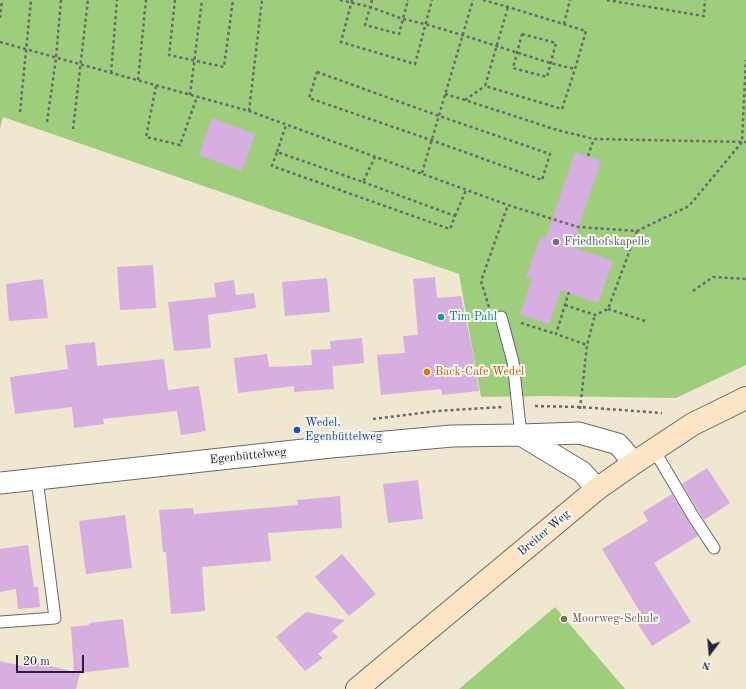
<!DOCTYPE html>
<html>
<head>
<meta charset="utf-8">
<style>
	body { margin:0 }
	#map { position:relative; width:746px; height:689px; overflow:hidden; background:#f0e7d0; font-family:"Old Standard TT",serif }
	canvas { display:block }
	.north { position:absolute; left:690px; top:633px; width:40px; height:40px; -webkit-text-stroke:3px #f6f6f2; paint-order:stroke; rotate:196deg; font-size:11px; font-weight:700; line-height:16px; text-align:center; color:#22223b }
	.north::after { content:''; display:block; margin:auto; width:14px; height:18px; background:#22223b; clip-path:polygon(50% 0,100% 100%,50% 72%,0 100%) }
	.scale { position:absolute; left:16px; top:655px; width:68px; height:18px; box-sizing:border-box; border:2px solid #22223b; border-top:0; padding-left:5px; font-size:12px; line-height:14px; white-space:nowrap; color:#22223b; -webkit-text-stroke:3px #f6f6f2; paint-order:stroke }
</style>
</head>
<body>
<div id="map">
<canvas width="746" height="689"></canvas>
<div class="north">N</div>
<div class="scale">20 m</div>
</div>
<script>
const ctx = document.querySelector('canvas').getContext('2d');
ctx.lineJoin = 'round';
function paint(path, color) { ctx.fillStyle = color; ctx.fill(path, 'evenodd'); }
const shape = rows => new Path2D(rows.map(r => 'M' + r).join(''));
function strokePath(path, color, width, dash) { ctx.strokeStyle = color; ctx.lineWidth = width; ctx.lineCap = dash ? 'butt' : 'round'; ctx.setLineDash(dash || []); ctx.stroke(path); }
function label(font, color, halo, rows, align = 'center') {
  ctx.font = font + ' "Old Standard TT",serif'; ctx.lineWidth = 4; ctx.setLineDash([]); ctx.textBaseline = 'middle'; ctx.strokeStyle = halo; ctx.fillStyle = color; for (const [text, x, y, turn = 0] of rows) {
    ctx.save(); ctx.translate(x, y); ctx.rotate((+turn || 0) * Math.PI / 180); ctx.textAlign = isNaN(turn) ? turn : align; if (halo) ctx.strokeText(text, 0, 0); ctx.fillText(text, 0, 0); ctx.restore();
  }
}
paint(shape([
	[0,0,746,0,746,365,676,398,544,396,481,397,459,274,3,117,0,129],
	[555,607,625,689,459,689]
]), '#9ece7c');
paint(shape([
	[212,118,255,134,242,171,199,155],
	[575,152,601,161,572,247,613,261,598,303,561,290,549,324,520,314,532,280,526,277,541,236,546,238],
	[153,265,156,308,120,310,117,267],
	[435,277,437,298,461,296,472,348,479,391,442,395,441,389,381,395,377,355,405,353,403,336,418,335,413,279],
	[327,278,330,312,285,316,282,282],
	[43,279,48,318,9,321,6,284],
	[234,280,236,295,254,293,256,308,208,315,211,348,174,351,168,302,216,297,214,283],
	[362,338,364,363,333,366,332,356,334,389,294,392,294,386,238,393,234,358,267,354,269,367,312,365,311,350,331,349,330,341],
	[95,342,97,366,164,359,168,390,199,386,206,431,181,435,177,411,103,419,104,424,74,428,72,407,15,414,10,377,68,369,65,345],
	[707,468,730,503,704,520,682,484],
	[418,480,423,519,388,523,383,484],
	[672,494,698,536,654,563,691,622,652,646,633,616,640,612,602,549,648,521,643,512],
	[340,496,342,528,268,533,271,561,202,567,205,611,171,614,166,552,163,552,159,510,193,508,194,514,298,505,297,500],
	[125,515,132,568,86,574,79,521],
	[28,545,34,587,38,587,40,607,18,609,16,589,0,592,0,549],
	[342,554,376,594,349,616,315,577],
	[306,612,345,620,332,631,338,637,318,654,323,658,305,671,276,637],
	[123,619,129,667,79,673,80,673,76,689,0,689,0,661,22,666,24,659,74,672,71,627,89,625,89,623]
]), '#d7aee0');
const lane = shape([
	[501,317,513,362,521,435],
	[654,450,693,516,714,548],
	[0,622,55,618,37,479]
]);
const street = shape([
	[521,435,582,472,597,489],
	[0,483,331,447,452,436,521,435,579,433,618,444,634,463]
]);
const secondary = shape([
	[357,689,597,489,634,463,693,424,746,398]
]);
strokePath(lane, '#6a676f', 13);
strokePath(street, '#6a676f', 23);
strokePath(secondary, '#6a676f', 24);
strokePath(shape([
	[175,0,169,55,224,67,233,0],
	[340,0,370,7,403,19,425,24,462,35,550,63,575,69],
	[352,0,341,42,415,64,432,0],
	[372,0,365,25,399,34,408,0,407,0],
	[483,0,508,7,586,31,575,69,562,109,485,86,508,7],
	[607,0,704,16,705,0],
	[0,18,2,0],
	[564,24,570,0],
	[522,34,556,43,547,77,513,68,522,34],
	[0,42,249,111,508,205,578,227,637,231,689,206,742,142,746,60],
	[317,72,439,116,550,154,542,180,431,140,309,98,317,72],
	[111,73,117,0],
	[138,80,146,0],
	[156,86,146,137,180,145,197,97],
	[445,94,465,100,557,130,594,139,746,142],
	[190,95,202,0],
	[465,100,485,86],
	[249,111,262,0],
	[20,112,31,0],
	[47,122,56,58,61,0],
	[73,129,88,0],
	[277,152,286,125],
	[588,156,594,139],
	[422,173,473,0],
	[363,182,455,216,450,229,272,166,277,152,363,182,375,157],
	[455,216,466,190],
	[693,291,713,277,746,279],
	[569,292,556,334,587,345],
	[565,305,595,315,608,309,637,231],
	[489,307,481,281,508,205],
	[608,309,645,321],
	[521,323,556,334],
	[535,406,580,407,662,413],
	[580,409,587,345,595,315],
	[373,419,437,411,502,407]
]), '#6a676f', 2.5, [3, 3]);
strokePath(lane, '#fff', 11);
strokePath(street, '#fff', 21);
strokePath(secondary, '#fce5c4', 22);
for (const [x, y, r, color] of [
	[556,242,4,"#6b7280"],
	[441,317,4,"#0f9aa8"],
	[427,372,4,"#e8710a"],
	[297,430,4,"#1a4fb4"],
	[564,619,4,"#8d6e63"]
]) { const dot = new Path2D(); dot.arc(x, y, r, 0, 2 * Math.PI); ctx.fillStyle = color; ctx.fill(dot); strokePath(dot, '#f6f6f2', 1.5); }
label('12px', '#5b616d', '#f6f6f2', [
	["Friedhofskapelle",564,242]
], 'left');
label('12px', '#0d838f', '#f6f6f2', [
	["Tim Pahl",449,317]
], 'left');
label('12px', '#c56008', '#f6f6f2', [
	["Back-Cafe Wedel",435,372]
], 'left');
label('12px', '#164399', '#f6f6f2', [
	["Wedel,",305,423],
	["Egenbüttelweg",305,437]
], 'left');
label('12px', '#22223b', '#f6f6f2', [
	["Egenbüttelweg",248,456,-6],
	["Breiter Weg",544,533,-40]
]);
label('12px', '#785e54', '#f6f6f2', [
	["Moorweg-Schule",572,619]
], 'left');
</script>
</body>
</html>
